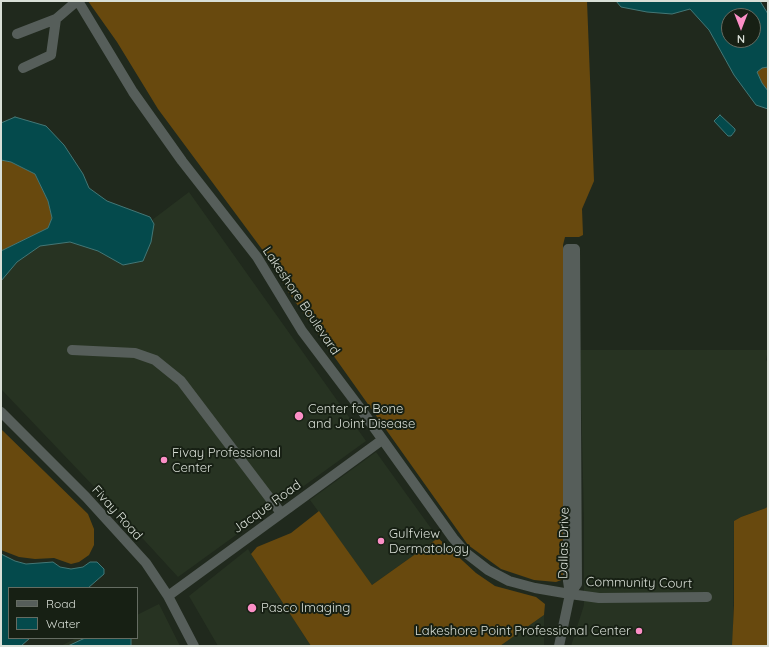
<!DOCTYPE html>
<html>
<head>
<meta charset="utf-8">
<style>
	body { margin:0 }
	#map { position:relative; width:769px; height:647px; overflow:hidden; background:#20291d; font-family:Quicksand,sans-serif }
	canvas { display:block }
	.frame { position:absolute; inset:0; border:2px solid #d9dfd7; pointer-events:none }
	.legend { position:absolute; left:8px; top:587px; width:130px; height:52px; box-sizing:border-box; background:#172014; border:1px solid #656c62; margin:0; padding:5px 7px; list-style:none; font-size:12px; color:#d9dfd7 }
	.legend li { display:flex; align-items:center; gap:8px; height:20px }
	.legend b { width:20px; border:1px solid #656c62 }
	.north { position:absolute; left:721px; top:8px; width:40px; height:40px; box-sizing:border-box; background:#172014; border:1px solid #656c62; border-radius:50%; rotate:180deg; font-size:11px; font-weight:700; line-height:16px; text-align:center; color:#d9dfd7 }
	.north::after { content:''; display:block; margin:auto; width:14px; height:18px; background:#fb8fc6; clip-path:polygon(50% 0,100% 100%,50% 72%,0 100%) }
</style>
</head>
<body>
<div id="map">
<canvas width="769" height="647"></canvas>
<div class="frame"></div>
<ul class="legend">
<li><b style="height:5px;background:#565e5a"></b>Road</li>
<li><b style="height:11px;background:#044a4c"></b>Water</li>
</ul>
<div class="north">N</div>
</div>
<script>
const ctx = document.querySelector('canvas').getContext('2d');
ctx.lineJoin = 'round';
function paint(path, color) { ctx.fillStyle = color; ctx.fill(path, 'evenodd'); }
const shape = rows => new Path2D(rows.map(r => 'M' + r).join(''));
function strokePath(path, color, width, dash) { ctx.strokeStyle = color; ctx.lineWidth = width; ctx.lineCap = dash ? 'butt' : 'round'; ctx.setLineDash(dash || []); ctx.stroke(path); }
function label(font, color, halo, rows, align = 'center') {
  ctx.font = font + ' Quicksand,sans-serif'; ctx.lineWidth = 4; ctx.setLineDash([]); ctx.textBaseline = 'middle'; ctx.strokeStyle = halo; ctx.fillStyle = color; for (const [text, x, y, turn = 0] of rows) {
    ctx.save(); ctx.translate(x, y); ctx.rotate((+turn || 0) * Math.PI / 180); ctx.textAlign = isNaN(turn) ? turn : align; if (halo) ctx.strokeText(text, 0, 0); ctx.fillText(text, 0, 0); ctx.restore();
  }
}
paint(shape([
	[189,192,366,441,178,577,123,517,1,389,1,281,17,262,40,246,70,242,98,251,123,265,143,261,151,242,154,224,152,220],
	[580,350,768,350,766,360,768,363,768,506,766,508,741,517,734,521,733,646,571,646,584,605,584,521],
	[376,452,438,538,372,585,310,500],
	[248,549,251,554,311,646,218,646,189,596],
	[159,604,180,646,61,646,76,638,137,638,137,615],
	[544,615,544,646,500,646]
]), '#273322');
paint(shape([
	[88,1,587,1,594,181,582,209,583,235,579,237,565,237,563,245,564,579,556,582,534,580,501,569,468,545,289,293,264,252,158,109,117,42],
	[768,67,768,91,762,83,757,72,762,68],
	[1,160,11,162,35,174,48,201,52,218,48,228,1,251],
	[1,429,88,514,94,529,94,545,89,555,79,562,71,564,54,558,35,559,19,557,1,550],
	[768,506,768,646,732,646,734,605,734,521,741,517,766,508],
	[319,511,372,585,438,538,476,573,495,586,536,597,545,604,544,615,500,646,311,646,251,554,257,547,291,533]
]), '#68490e');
const water = shape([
	[616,1,760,1,768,14,768,67,762,68,757,72,762,83,768,91,768,109,756,105,734,75,709,30,690,9,672,14,647,12,621,7,616,1],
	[729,16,753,16,753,40,729,40,729,16],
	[720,115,735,129,735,131,731,136,728,136,714,121,720,115],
	[15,117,46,126,64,145,83,174,89,188,107,201,150,217,154,224,151,242,143,261,123,265,98,251,70,242,40,246,17,262,1,281,1,251,48,228,52,218,48,201,35,174,11,162,1,160,1,123,15,117],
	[1,554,15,561,26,564,53,562,60,567,71,569,83,567,90,562,97,562,104,569,104,574,88,588,9,588,9,638,30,638,21,646,1,646,1,554],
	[85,638,131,638,131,646,68,646,85,638]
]);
paint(water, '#044a4c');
strokePath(water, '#447776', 1);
strokePath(shape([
	[78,1,133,92,182,161,257,257,302,331,360,408,453,538,466,553,488,570,509,581,535,588,570,594,559,646],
	[17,34,56,19,77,1],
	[23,68,51,55,56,19],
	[568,249,575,249,577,584,570,594,568,581,568,249],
	[72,350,135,353,155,360,181,381,281,513],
	[1,412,86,497,146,563,168,596,194,646],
	[570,594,599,598,707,597],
	[168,596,382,440]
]), '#565e5a', 10);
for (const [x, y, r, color] of [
	[299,416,5,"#fb8fc6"],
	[164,460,4,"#fb8fc6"],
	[381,541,4,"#fb8fc6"],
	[252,608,5,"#fb8fc6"],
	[639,631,4,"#fb8fc6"]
]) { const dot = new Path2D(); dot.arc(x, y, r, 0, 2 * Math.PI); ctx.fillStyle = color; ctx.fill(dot); strokePath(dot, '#172014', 1.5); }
label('13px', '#d9dfd7', '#172014', [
	["Lakeshore Boulevard",301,301,56],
	["Jacque Road",267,507,-36],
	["Fivay Road",117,513,48],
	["Dallas Drive",564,543,-89],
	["Community Court",639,583,1]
]);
label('13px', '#d9dfd7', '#172014', [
	["Center for Bone",308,409],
	["and Joint Disease",308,424],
	["Fivay Professional",172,453],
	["Center",172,468],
	["Gulfview",389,534],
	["Dermatology",389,549],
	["Pasco Imaging",261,608],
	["Lakeshore Point Professional Center",631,631,"right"]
], 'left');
</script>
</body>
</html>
